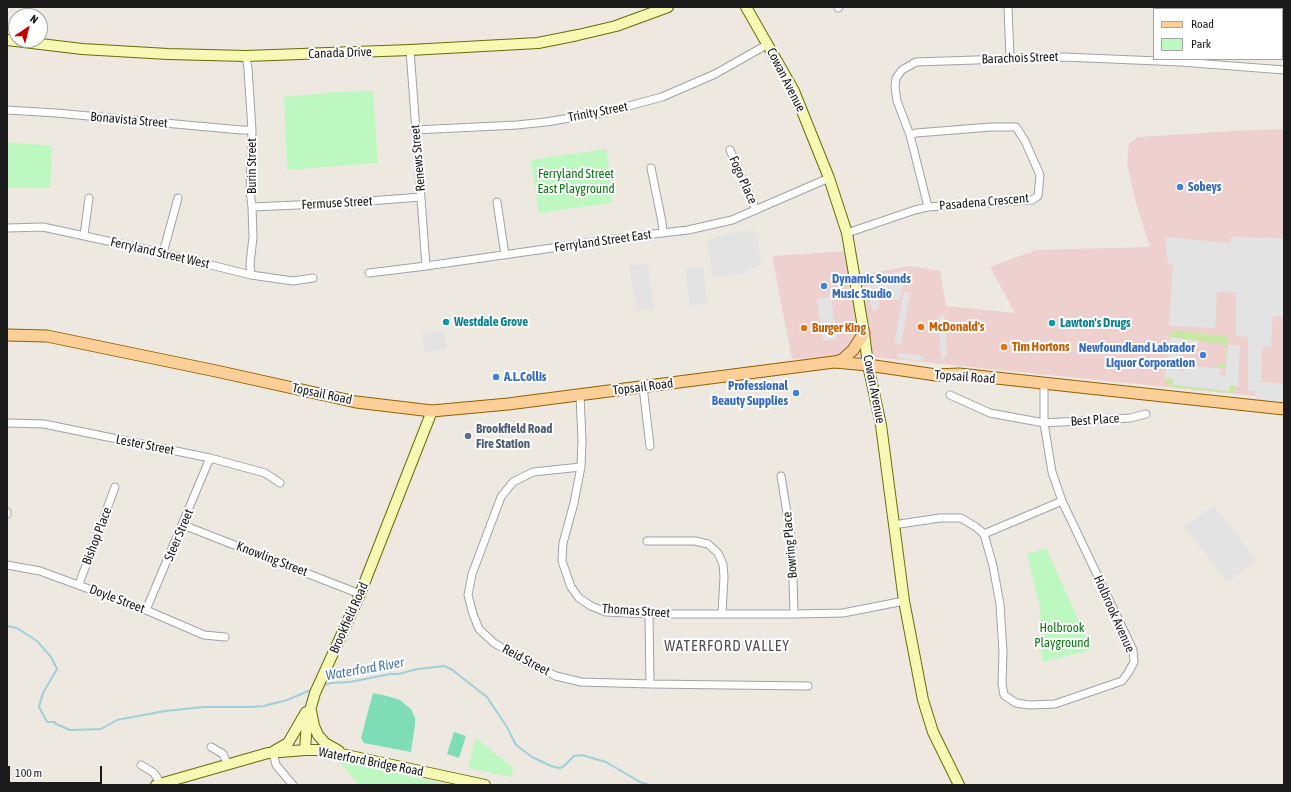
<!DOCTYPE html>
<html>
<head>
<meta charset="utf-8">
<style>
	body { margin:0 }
	#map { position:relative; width:1291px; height:792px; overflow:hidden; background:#ede9e0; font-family:"Asap Condensed",sans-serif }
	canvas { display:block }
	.frame { position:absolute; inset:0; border:8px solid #1b1b1b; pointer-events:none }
	.legend { position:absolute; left:1153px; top:8px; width:130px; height:52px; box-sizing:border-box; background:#fff; border:1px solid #a4a4a4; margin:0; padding:5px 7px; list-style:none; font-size:12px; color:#1b1b1b }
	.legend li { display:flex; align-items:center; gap:8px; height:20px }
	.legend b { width:20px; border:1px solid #a4a4a4 }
	.north { position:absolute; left:8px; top:8px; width:40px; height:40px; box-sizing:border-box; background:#fff; border:1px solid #a4a4a4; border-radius:50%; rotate:35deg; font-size:11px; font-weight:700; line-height:16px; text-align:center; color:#1b1b1b }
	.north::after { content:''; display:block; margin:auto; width:14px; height:18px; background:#c50103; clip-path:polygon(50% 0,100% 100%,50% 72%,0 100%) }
	.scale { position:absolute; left:8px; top:766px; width:94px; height:18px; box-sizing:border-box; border:2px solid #1b1b1b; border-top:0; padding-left:5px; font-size:12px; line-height:14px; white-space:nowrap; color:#1b1b1b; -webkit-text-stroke:3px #fff; paint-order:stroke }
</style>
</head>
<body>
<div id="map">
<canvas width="1291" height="792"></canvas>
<div class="frame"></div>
<ul class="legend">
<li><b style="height:5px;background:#fbcf97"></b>Road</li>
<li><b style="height:11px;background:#bcf8c0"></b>Park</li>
</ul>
<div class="north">N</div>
<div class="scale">100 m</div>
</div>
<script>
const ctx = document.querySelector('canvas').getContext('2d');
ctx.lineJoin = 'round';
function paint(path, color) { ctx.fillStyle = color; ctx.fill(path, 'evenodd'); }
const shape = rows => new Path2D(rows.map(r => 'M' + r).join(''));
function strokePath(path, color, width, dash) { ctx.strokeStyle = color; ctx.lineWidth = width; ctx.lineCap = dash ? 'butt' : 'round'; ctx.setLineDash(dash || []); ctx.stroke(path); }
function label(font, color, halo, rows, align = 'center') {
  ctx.font = font + ' "Asap Condensed",sans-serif'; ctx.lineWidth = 4; ctx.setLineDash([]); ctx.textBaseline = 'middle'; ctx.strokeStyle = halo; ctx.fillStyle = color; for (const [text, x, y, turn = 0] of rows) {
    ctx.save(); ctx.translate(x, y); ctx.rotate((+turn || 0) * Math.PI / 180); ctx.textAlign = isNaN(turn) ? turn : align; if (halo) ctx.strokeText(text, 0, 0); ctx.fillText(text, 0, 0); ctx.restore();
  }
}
paint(shape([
	[1284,129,1284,399,873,357,792,359,772,256,848,251,850,277,909,266,940,271,946,306,1015,313,990,267,1036,250,1150,247,1136,203,1127,163,1129,143,1138,137,1233,131]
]), '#eed0cf');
paint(shape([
	[1176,330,1228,337,1226,366,1224,368,1217,367,1217,363,1225,364,1227,345,1170,337,1170,334,1171,332],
	[1166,378,1173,379,1173,385,1229,391,1230,385,1236,386,1235,391,1230,393,1173,387,1166,384]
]), '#c7e8a5');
paint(shape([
	[373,91,378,163,287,170,284,97,333,92],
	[7,142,52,146,50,188,7,188],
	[606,149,611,181,610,182,612,203,559,210,539,214,531,160],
	[1046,548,1092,650,1042,662,1040,607,1027,554],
	[476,738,513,768,511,775,513,775,512,777,468,768],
	[339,761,450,785,359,785]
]), '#bcf8c0');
paint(shape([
	[373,693,387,696,400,700,411,709,415,718,415,725,411,752,364,743,361,738],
	[454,732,466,736,459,758,447,754]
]), '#7eddb7');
paint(shape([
	[756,230,761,264,741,274,713,278,707,240,736,232],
	[1165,237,1230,243,1231,237,1284,238,1284,317,1273,316,1271,347,1262,346,1261,382,1284,384,1284,403,1256,401,1255,391,1248,391,1248,337,1236,336,1236,293,1217,292,1215,328,1169,326,1173,265,1168,264],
	[648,264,654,309,636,311,629,265],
	[703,267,707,303,690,306,685,269],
	[904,271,905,278,899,300,880,299,878,310,872,310,866,278],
	[904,291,910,293,901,345,894,344],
	[831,297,837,339,823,341,817,299],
	[944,313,947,355,941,360,939,317],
	[443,331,447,349,425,352,422,333],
	[1170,337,1198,341,1198,348,1181,346,1179,371,1183,372,1184,365,1221,369,1220,375,1225,376,1228,345,1240,345,1238,386,1230,385,1229,391,1173,385,1173,379,1165,378,1168,350,1172,349,1171,346,1168,346],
	[899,353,924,356,923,361,898,358],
	[1214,505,1256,560,1228,583,1185,527]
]), '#e3e3e3');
strokePath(shape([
	[7,626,17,628,37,641,51,657,57,669,43,693,39,707,47,722,55,722,56,724,70,730,101,729,117,720,165,711,204,707,250,707,264,706,287,700,313,689],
	[323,685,331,683,350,682,390,674,398,674,418,669,444,666,451,669,487,697,507,727,516,745,532,757,551,766,560,768,564,766,574,756,582,755,606,762,640,782,649,785]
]), '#a0cedb', 2);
const street = shape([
	[1008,7,1010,58],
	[838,8,839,7],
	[410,50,426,266],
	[246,56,248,69,252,130,250,191,252,207,253,237,250,264,251,275],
	[7,110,56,113,241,130,252,130],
	[415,130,517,125,546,122,606,112,662,97,715,74,768,44],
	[730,150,756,210],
	[651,168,662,222,663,232],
	[497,202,505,255],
	[252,207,343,203,421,197],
	[928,207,910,135,897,101,895,87,896,78,902,70,916,62,1064,57,1181,62,1284,70],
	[7,228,43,227,163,253,251,275,293,281,313,278],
	[847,233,915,210,928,207,1032,200,1038,196,1040,175,1025,141,1016,127,991,127,916,133,910,135],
	[84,235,89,198],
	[163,253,178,198],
	[369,273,426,266,636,236,688,230,732,220,829,178],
	[643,387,650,446],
	[580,395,582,441,581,467,574,503,563,543,562,561,571,587,579,598,591,606,606,612,649,614,794,614,843,613,904,601],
	[950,395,990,413,1044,423,1130,418,1146,414],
	[7,423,44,424,210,458,265,473,280,483],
	[581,467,533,472,513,482,501,497,472,574,468,595,473,614,479,629,494,643,524,661,556,676,581,682,650,684,808,686],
	[781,476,792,544,794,614],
	[7,512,7,514],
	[183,525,360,594],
	[893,525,940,518,961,518,976,527,984,534,993,566,1000,604,1003,652,1002,684,1004,695,1016,703,1029,705,1055,704,1122,681,1128,673,1134,662,1133,650,1062,501,1052,472,1044,423,1044,384],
	[984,534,1062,501],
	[647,541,695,541,708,544,718,553,723,564,724,577,722,613],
	[7,565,40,571,146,610,204,635,225,637],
	[79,584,115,487],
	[146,610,210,458],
	[649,614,650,684],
	[211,747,223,754,228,765],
	[273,753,276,765,293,785],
	[141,765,154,773,161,784]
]);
const secondary = shape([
	[746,7,794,91,829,178,847,233,864,333,868,365,881,425,904,601,923,700,933,732,959,785],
	[7,40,82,49,168,54,246,56,410,50,538,43,578,35,616,26,668,7],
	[311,711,314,726,318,735,325,743,339,751],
	[305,750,307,721,315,693,360,594,432,411],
	[274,751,288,743,306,712],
	[156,785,268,753,305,750,322,750,346,755,485,785]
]);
const primary = shape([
	[7,335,47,336,216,371,356,402,432,411,508,404,834,362,868,365,936,375,959,374,1284,409],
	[834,362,842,360,853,350,864,333]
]);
strokePath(street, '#a2a2a2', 9);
strokePath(secondary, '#646f05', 12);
strokePath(primary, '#916101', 13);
strokePath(street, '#fff', 7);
strokePath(secondary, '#f6f9b3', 10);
strokePath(primary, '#fbcf97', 11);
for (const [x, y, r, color] of [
	[1180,187,4,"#3f7fe0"],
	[824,286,4,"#3f7fe0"],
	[446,322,4,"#0f9aa8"],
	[1052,323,4,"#0f9aa8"],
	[921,327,4,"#e8710a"],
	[804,328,4,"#e8710a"],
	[1004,347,4,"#e8710a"],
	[1203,355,4,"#3f7fe0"],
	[496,377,4,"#3f7fe0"],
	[796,393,4,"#3f7fe0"],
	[468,436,4,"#5c6f8a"]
]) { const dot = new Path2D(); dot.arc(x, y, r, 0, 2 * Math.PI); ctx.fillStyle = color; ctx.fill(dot); strokePath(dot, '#fff', 1.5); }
label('13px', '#1b1b1b', '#fff', [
	["Canada Drive",340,53,-2],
	["Barachois Street",1020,58,-2],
	["Cowan Avenue",786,80,63],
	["Trinity Street",598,112,-11],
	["Bonavista Street",129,120,5],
	["Renews Street",418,158,-95],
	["Burin Street",252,166,-90],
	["Fogo Place",743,180,66],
	["Pasadena Crescent",984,202,-5],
	["Fermuse Street",337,203,-3],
	["Ferryland Street East",603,241,-8],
	["Ferryland Street West",160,253,13],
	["Topsail Road",965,377,4],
	["Topsail Road",643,387,-7],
	["Cowan Avenue",874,389,79],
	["Topsail Road",322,394,12],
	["Best Place",1095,420,-4],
	["Lester Street",145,445,11],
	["Steer Street",179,535,-67],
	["Bishop Place",97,536,-69],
	["Bowring Place",790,545,-95],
	["Knowling Street",272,559,21],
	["Doyle Street",117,599,21],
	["Thomas Street",636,611,4],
	["Holbrook Avenue",1114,614,66],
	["Brookfield Road",349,618,-66],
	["Reid Street",526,660,28],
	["Waterford Bridge Road",371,762,11]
]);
label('13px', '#0b7714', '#fff', [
	["Ferryland Street",576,174],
	["East Playground",576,189],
	["Holbrook",1062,628],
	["Playground",1062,643]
]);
label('bold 13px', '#366cbe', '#fff', [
	["Sobeys",1188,187],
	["Dynamic Sounds",832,279],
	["Music Studio",832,294],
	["Newfoundland Labrador",1195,348,"right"],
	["Liquor Corporation",1195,363,"right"],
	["A.L.Collis",504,377],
	["Professional",788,386,"right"],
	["Beauty Supplies",788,401,"right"]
], 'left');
label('bold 13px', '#0d838f', '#fff', [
	["Westdale Grove",454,322],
	["Lawton's Drugs",1060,323]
], 'left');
label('bold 13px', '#c56008', '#fff', [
	["McDonald's",929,327],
	["Burger King",812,328],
	["Tim Hortons",1012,347]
], 'left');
label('bold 13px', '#4e5e75', '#fff', [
	["Brookfield Road",476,429],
	["Fire Station",476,444]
], 'left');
label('italic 14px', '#497aa9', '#fff', [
	["Waterford River",365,669,-10]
]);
ctx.letterSpacing = '1px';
label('15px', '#4e4e4e', '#fff', [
	["WATERFORD VALLEY",727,646]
]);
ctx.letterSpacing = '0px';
</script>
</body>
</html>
